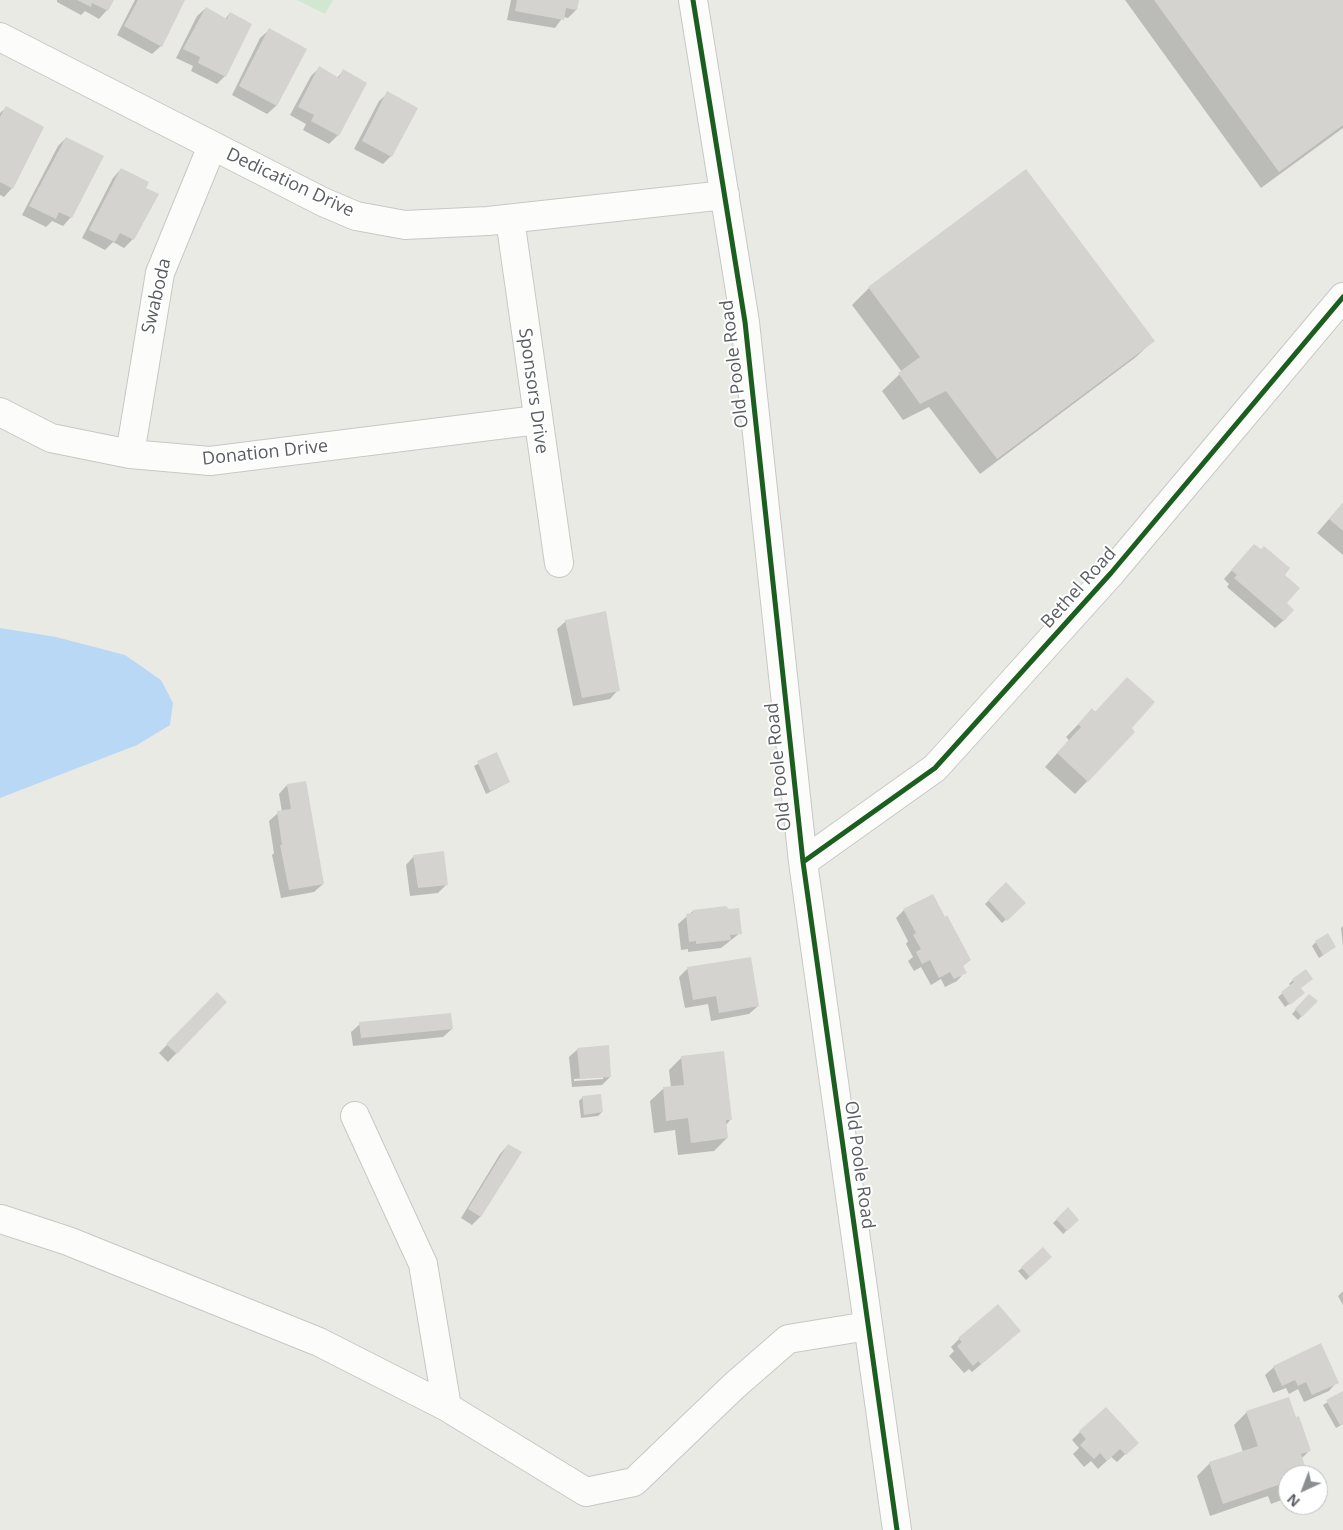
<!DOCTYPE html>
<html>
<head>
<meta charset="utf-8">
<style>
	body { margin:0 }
	#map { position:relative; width:1343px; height:1530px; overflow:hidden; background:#eaeae5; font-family:"Open Sans",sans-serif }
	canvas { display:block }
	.north { position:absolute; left:1278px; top:1465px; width:50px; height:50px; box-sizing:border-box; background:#fff; border:1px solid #bdbfc0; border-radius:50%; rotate:223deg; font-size:14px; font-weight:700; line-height:20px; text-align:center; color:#5a5e62 }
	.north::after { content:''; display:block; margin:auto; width:18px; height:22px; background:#8c8f90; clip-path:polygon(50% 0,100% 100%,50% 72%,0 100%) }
</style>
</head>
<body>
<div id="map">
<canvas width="1343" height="1530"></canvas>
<div class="north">N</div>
</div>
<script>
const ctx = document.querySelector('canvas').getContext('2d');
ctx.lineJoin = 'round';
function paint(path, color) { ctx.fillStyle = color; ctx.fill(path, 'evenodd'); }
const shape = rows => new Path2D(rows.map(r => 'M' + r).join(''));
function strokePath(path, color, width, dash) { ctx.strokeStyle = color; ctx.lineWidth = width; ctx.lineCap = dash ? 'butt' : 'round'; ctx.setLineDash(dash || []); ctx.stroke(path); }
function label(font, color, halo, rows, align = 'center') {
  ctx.font = font + ' "Open Sans",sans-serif'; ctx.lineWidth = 4; ctx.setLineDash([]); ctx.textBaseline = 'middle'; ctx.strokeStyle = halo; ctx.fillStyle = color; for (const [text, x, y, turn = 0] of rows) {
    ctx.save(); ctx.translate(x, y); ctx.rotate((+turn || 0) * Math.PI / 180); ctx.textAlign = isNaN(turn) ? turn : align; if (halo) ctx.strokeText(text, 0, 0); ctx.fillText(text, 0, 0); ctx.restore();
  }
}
paint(shape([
	[297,0,333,0,325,14]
]), '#d2e7d1');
paint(shape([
	[0,628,56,637,125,655,161,680,173,703,170,725,137,745,0,798]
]), '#b8d8f5');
paint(shape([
	[57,0,113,0,107,10,99,19,85,11,81,15,57,2],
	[135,0,184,0,161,46,152,54,117,35],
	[511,0,578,0,576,10,568,18,563,17,555,28,507,20],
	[1125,0,1343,0,1343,128,1261,188],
	[206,8,225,19,230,13,225,76,217,84,191,71,193,66,176,58,197,16],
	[269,30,305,49,276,106,267,114,232,95,260,38],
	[319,68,337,78,343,71,338,135,329,144,303,130,306,124,290,115,311,76],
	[388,93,391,156,383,164,354,149,379,101],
	[6,108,12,188,4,197,0,195,0,113],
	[66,138,71,217,63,226,52,221,46,227,22,215,58,146],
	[121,169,133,239,124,248,113,242,105,250,82,238,113,178],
	[869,288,1153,341,1136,357,980,474,929,407,903,420,882,391,902,372,852,305],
	[1343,503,1343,555,1317,533],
	[1246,554,1283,575,1284,620,1275,628,1227,587,1229,584,1224,579],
	[566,621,618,690,610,699,573,706,557,629],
	[1092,710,1134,732,1075,794,1045,767,1069,740,1066,737],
	[496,754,509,782,486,794,474,766],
	[287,785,323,884,314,892,281,898,272,855,274,853,269,821,278,813,282,812,279,794],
	[414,856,447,884,438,893,410,896,406,865],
	[1006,884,1024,903,1002,923,985,904],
	[904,910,944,918,970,960,962,967,965,972,957,981,945,987,941,979,931,985,921,967,914,971,908,961,913,957,906,944,908,941,896,918],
	[693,911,740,933,721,948,688,952,688,949,681,950,678,924],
	[1343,926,1343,947,1341,928],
	[1316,942,1335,947,1319,958,1312,946],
	[688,968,758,1006,749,1014,711,1021,708,1004,685,1008,679,977],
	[1293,980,1300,988,1299,997,1285,1007,1278,997,1291,986,1289,984],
	[217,994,225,1002,168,1062,159,1053],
	[1309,995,1316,1001,1298,1020,1292,1014],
	[360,1024,452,1029,443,1037,353,1046,351,1032],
	[578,1049,610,1077,602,1085,572,1087,569,1057],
	[603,1077,603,1079,574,1081,574,1079],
	[681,1058,731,1119,726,1125,727,1138,714,1151,678,1155,675,1130,654,1133,650,1101,663,1089,671,1088,669,1070],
	[583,1097,602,1112,598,1116,581,1118,579,1101],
	[508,1145,520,1153,480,1217,472,1225,461,1218,500,1154],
	[1068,1209,1078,1220,1063,1234,1053,1223],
	[1050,1257,1026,1280,1018,1271,1022,1268],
	[1343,1291,1343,1305,1338,1296],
	[959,1339,1011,1339,972,1372,969,1369,964,1373,949,1356,954,1351,951,1347],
	[1274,1367,1337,1382,1329,1391,1304,1402,1298,1389,1289,1394,1286,1388,1273,1393,1265,1375],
	[1343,1393,1343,1424,1336,1428,1323,1405],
	[1247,1412,1310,1450,1301,1459,1306,1475,1288,1475,1288,1495,1284,1499,1271,1504,1268,1496,1210,1516,1197,1476,1210,1463,1243,1452,1234,1425],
	[1080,1432,1137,1443,1117,1462,1111,1457,1098,1469,1091,1461,1084,1467,1073,1454,1079,1448,1072,1440]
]), '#0003');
paint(shape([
	[77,0,114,0,108,11,92,3,91,7],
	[138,0,185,0,162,47,124,26],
	[517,0,579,0,577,10,566,8,564,20,515,11],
	[1154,0,1343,0,1343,125,1279,172],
	[206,7,227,19,230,12,252,24,226,77,198,63,200,57,183,49],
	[269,28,307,49,277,106,239,86],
	[319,66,339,78,343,69,367,83,339,136,311,121,314,115,298,107],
	[387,91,418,108,392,157,362,141],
	[6,106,44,127,13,189,0,182,0,117],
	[66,137,104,156,72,218,59,212,56,219,29,206],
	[121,168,149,182,146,188,159,194,134,240,120,233,115,242,89,230],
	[1026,169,1155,341,997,459,946,391,920,404,898,373,920,357,868,287],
	[1343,503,1343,531,1329,519],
	[1254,544,1261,549,1264,546,1290,568,1285,575,1300,588,1287,603,1294,610,1284,621,1234,578,1237,575,1231,570],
	[606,611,620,691,582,698,565,620],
	[1127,677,1155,702,1132,728,1135,732,1088,782,1057,753,1081,727,1078,724,1092,708,1095,712],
	[497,752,510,782,490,791,477,761],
	[306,781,324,884,289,890,280,845,282,845,277,811,291,809,287,784],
	[444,851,448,885,418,888,413,855],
	[1006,882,1026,903,1007,921,988,900],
	[933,894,945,917,947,915,971,960,963,966,967,973,954,979,950,972,939,978,930,960,922,964,916,952,921,949,913,935,916,933,903,909],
	[726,906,729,909,739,908,742,934,730,935,731,940,696,944,696,941,689,942,686,914,693,913,693,910],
	[1328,933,1336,947,1323,955,1315,941],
	[751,957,759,1006,719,1013,716,996,693,1000,687,967],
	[1306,969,1313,979,1301,988,1305,993,1290,1005,1281,992,1294,982,1292,979],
	[217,992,227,1002,177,1054,166,1044],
	[1309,994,1318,1001,1302,1017,1295,1009],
	[451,1013,453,1029,361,1038,359,1022],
	[609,1045,611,1077,580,1079,577,1048],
	[724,1051,732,1120,726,1120,728,1138,691,1143,688,1118,666,1121,663,1087,684,1085,681,1056],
	[601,1094,603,1112,584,1115,582,1096],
	[508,1144,522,1152,481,1217,468,1209],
	[1068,1207,1079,1220,1067,1231,1056,1219],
	[1043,1247,1052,1257,1030,1277,1021,1267],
	[998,1304,1021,1331,981,1364,978,1361,973,1366,957,1346,962,1342,958,1338],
	[1321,1343,1339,1383,1312,1395,1306,1382,1298,1386,1295,1380,1282,1386,1273,1366],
	[1343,1391,1343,1424,1340,1425,1326,1400],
	[1289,1397,1296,1417,1299,1416,1311,1451,1301,1454,1308,1475,1288,1475,1288,1490,1284,1492,1281,1484,1223,1504,1209,1462,1258,1446,1246,1411],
	[1106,1407,1139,1443,1126,1455,1120,1449,1107,1461,1100,1453,1094,1459,1080,1445,1086,1439,1079,1431]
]), '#d4d3d0');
const minor = shape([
	[693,0,745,322,803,862,897,1530],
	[0,37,323,202,356,216,405,225,488,221,725,195],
	[510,219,559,563],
	[0,412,51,438,130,454,210,461,537,420],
	[130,454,160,273,212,146],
	[803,862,935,768,1111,573,1343,297],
	[355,1116,423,1264,447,1407,586,1492,634,1482,734,1386,788,1339,868,1326],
	[1,1219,68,1241,319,1342,447,1407]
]);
strokePath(minor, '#c7c7c7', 30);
strokePath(minor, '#fcfcfb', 28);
strokePath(shape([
	[693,0,745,322,803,862,897,1530],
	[803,862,935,768,1111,573,1343,297]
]), '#1b5e20', 5);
label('18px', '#5a5e62', '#fff', [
	["Dedication Drive",290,183,25],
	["Swaboda",157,296,-77],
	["Old Poole Road",735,364,-97],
	["Sponsors Drive",533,391,82],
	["Donation Drive",265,453,-6],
	["Bethel Road",1079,588,-48],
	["Old Poole Road",779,767,-96],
	["Old Poole Road",859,1165,82]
]);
</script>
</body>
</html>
